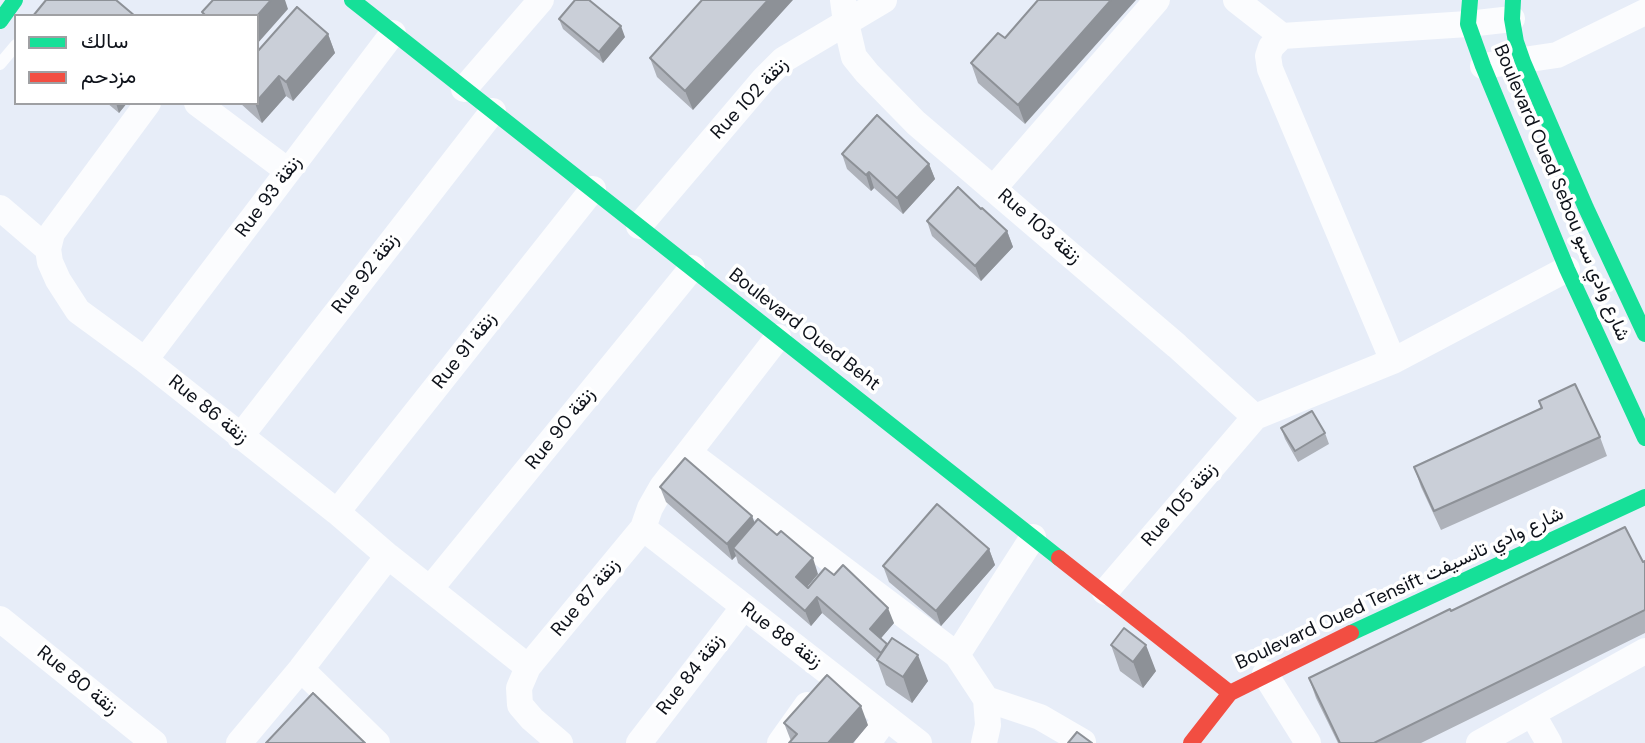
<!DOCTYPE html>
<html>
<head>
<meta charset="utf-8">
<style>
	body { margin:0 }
	#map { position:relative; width:1645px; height:743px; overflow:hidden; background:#e7edf8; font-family:"DM Sans",Vazirmatn,sans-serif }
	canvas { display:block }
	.legend { position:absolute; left:14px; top:14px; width:245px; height:91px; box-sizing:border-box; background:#fff; border:2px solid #9fa0a3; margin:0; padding:9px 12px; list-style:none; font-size:21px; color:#0e121a }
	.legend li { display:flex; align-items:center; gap:14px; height:35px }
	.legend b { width:35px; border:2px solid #9fa0a3 }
</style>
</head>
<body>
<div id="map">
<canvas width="1645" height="743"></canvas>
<ul class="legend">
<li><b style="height:9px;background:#16e098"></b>سالك</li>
<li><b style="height:9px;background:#f24e42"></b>مزدحم</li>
</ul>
</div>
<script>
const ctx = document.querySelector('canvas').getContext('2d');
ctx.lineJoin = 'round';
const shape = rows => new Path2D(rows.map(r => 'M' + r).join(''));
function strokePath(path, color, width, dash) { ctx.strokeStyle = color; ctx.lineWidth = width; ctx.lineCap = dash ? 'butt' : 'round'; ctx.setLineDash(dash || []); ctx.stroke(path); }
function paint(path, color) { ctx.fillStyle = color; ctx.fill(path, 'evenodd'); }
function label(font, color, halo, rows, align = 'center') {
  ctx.font = font + ' "DM Sans",Vazirmatn,sans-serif'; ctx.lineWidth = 7; ctx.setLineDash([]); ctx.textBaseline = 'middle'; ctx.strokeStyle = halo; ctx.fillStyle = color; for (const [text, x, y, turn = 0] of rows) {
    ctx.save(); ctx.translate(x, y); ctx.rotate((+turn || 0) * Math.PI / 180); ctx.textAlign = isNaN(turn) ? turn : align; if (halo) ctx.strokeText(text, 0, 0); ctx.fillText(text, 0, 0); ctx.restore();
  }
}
strokePath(shape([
	[0,64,16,45]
]), '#fbfcfe', 12);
strokePath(shape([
	[843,0,846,23,854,57,867,73,916,123,1177,346,1255,417],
	[1236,0,1282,36],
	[1483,66,1557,55,1645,12],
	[464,89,541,0],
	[148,103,52,233,48,249,50,262,58,280,78,311,145,360,337,512,388,556,528,667],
	[197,103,288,171],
	[994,188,1157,0],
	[0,208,48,249],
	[639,226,764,79,783,60,884,0],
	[145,360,393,33],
	[1393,361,1270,69,1268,56,1271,47,1282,36,1468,24,1512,19],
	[240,437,493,111],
	[689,453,957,655,986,699,988,725,984,743],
	[337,512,593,189],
	[643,528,919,743],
	[430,589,692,268],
	[1105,592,1255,417,1393,361,1567,269],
	[0,619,154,743],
	[957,655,1033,537],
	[301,669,377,743],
	[1265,674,1308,743],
	[986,699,1040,717,1083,742],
	[1533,715,1549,743],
	[239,743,301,669,388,556],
	[560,743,532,719,520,705,519,688,528,667,643,528,650,508,662,487,778,337],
	[639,743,743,608],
	[780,743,807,705],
	[868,743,886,718],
	[1479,743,1645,651]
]), '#fbfcfe', 26);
strokePath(shape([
	[352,0,1059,558],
	[1470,0,1468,24,1483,66,1567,269,1645,438],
	[1513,0,1512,19,1516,42,1523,62,1586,208,1645,334],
	[0,21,15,0],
	[1351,633,1645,497]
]), '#16e098', 16);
strokePath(shape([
	[1059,558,1230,693],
	[1191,743,1230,693,1351,633]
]), '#f24e42', 16);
paint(shape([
	[702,0,693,110,657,77,650,58],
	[559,19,625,37,603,63,563,29],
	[328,34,335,53,293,101,286,96,262,123,240,103,257,103,257,52],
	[1005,38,1025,124,978,83,971,63],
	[107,103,127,103,119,113],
	[842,154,929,164,935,179,903,214,874,188,871,191,847,169],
	[981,209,1007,231,1013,247,981,281,932,236,927,221],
	[1539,401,1600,437,1607,456,1441,530,1421,487,1414,467,1541,408],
	[1281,428,1325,433,1329,444,1298,462,1285,439],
	[660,487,752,516,754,523,818,574,807,587,894,623,881,638,928,681,912,703,886,685,877,660,822,613,811,626,738,563,736,556,732,560,666,502],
	[989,549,995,565,941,626,889,582,883,566],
	[1645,561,1645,633,1421,743,1338,743,1316,698,1309,678,1451,611],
	[1111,645,1156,671,1143,688,1120,671],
	[784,723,868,725,853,743,789,743,791,741]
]), '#aeb2ba');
paint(shape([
	[271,0,285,0,288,9,257,44,257,16],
	[768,0,793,0,693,110,685,91],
	[1111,0,1136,0,1025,124,1018,105],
	[621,26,625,37,603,63,599,52],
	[328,34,335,53,293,101,286,82],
	[279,76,286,96,262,123,255,103,257,103,257,101],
	[116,103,127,103,119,113],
	[929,164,935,179,903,214,897,198],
	[869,172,874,188,871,191,866,175],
	[1007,231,1013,247,981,281,975,266],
	[752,516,758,531,733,548,736,556,732,560,727,544],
	[989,549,995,565,941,626,936,611],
	[813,558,818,574,802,593,796,577],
	[817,597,822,613,811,626,805,611],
	[888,608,894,623,876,644,870,629],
	[1146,645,1156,671,1143,688,1133,662],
	[918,655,928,681,912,703,903,677],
	[861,706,868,725,853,743,828,743]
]), '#8d9197');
const building = shape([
	[46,0,116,0,135,16,33,16,46,0],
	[213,0,271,0,257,16,206,16,202,12,213,0],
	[575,0,589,0,621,26,599,52,559,19,575,0],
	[702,0,768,0,685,91,650,58,702,0],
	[1038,0,1111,0,1018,105,971,63,998,33,1005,38,1038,0],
	[297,7,328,34,286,82,279,76,257,101,257,52,297,7],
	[877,115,929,164,897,198,869,172,866,175,842,154,877,115],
	[958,187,981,209,982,208,1007,231,975,266,927,221,958,187],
	[1575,384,1600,437,1434,511,1414,467,1542,408,1539,401,1575,384],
	[1312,411,1325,433,1295,451,1281,428,1312,411],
	[685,458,752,516,727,544,660,487,685,458],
	[937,504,989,549,936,611,883,566,937,504],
	[758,519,777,535,781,531,813,558,796,577,808,588,825,568,834,575,843,565,888,608,870,629,887,644,881,653,817,597,805,611,733,548,758,519],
	[1625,527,1643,562,1645,561,1645,610,1374,743,1340,743,1309,678,1450,609,1451,611,1625,527],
	[1124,628,1146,645,1133,662,1111,645,1124,628],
	[892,638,918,655,903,677,877,660,892,638],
	[827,675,861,706,828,743,789,743,797,734,784,723,827,675],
	[313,693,365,743,266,743,313,693],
	[1077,732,1092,743,1068,743,1077,732]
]);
paint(building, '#cacfd8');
strokePath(building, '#8d9197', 2);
label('19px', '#0e121a', '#fff', [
	["Rue 102 زنقة",750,99,-47],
	["Boulevard Oued Sebou شارع وادي سبو",1561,193,67],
	["Rue 93 زنقة",269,197,-53],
	["Rue 103 زنقة",1039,227,41],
	["Rue 92 زنقة",366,274,-52],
	["Boulevard Oued Beht",804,330,38],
	["Rue 91 زنقة",465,351,-52],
	["Rue 86 زنقة",208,410,39],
	["Rue 90 زنقة",561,429,-51],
	["Rue 105 زنقة",1180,505,-49],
	["Boulevard Oued Tensift شارع وادي تانسيفت",1400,589,-25],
	["Rue 87 زنقة",586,598,-50],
	["Rue 88 زنقة",781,636,37],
	["Rue 84 زنقة",691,675,-52],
	["Rue 80 زنقة",77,681,39]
]);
</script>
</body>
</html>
